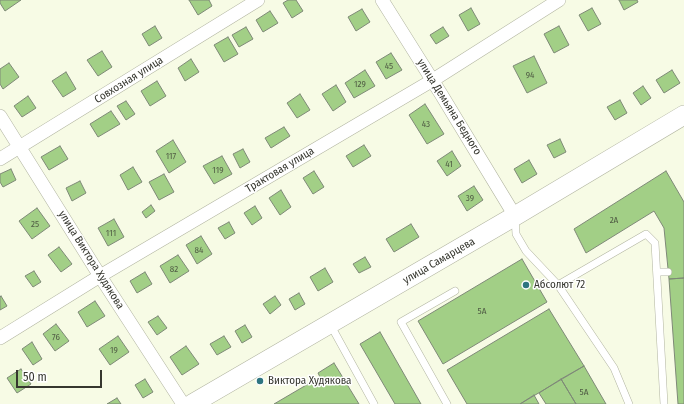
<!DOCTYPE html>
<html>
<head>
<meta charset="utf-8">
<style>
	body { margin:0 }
	#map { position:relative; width:684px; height:404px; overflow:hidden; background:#f7fbe5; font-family:"Fira Sans Condensed",sans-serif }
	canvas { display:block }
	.scale { position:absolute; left:16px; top:370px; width:86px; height:18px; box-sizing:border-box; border:2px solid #36372f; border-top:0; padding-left:5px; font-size:12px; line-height:14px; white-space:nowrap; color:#36372f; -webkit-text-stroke:3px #fff; paint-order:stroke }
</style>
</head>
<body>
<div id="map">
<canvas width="684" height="404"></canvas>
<div class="scale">50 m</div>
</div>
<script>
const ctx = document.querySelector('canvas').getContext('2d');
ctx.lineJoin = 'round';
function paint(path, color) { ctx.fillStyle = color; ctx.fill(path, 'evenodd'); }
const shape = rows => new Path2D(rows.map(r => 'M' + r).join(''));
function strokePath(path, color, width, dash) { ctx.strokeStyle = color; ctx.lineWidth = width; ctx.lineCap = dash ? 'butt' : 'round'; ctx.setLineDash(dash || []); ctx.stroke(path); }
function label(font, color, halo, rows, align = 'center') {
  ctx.font = font + ' "Fira Sans Condensed",sans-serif'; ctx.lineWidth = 3; ctx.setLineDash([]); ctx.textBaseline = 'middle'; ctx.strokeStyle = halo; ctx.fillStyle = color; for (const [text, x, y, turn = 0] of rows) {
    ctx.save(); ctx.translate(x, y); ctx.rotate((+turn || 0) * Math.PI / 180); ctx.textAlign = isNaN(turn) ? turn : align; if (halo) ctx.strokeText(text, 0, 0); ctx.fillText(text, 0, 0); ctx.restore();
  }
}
const building = shape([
	[0,0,21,0,5,11,0,3,0,0],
	[189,0,209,0,212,6,198,15,189,0],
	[288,0,296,0,303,11,292,18,283,3,288,0],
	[619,0,637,0,638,2,624,10,619,0],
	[471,8,480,24,468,31,459,15,471,8],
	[592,8,601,24,588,31,579,15,592,8],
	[362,9,370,22,356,31,348,17,362,9],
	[270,11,278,23,263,32,256,20,270,11],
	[155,26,162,38,149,46,142,34,155,26],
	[559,26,569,45,554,53,544,34,559,26],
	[246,27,253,39,239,47,232,35,246,27],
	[443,27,449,36,436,44,430,35,443,27],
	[228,37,238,54,224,62,214,45,228,37],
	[102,51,112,67,98,76,87,60,102,51],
	[391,53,402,70,386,79,376,62,391,53],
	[534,56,547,83,527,93,513,66,534,56],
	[191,59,199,72,185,81,178,68,191,59],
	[9,63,19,77,3,89,0,84,0,69,9,63],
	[365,70,375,86,354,98,345,83,365,70],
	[672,70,680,83,664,93,656,80,672,70],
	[66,72,76,89,63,97,52,81,66,72],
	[157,81,166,96,150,106,141,91,157,81],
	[336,85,346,102,333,111,322,94,336,85],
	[643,86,651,98,641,105,633,93,643,86],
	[300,94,310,110,297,118,287,103,300,94],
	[28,96,36,108,22,117,14,106,28,96],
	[620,100,627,113,615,120,607,107,620,100],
	[126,101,135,114,126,120,117,106,126,101],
	[425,104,444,134,427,144,409,115,425,104],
	[111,111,120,124,98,137,90,124,111,111],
	[284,127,290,136,271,148,265,138,284,127],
	[560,139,566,152,554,158,547,145,560,139],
	[173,140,186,162,169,173,156,151,173,140],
	[364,145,371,156,353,167,346,156,364,145],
	[60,146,68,159,49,170,41,157,60,146],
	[243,149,250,162,240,168,233,154,243,149],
	[452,151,461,166,447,176,437,161,452,151],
	[222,156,232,174,214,184,203,166,222,156],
	[529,160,537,174,522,183,514,169,529,160],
	[133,167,142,182,128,190,120,175,133,167],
	[11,169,16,180,3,187,0,182,0,174,11,169],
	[314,171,324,187,313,194,303,178,314,171],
	[666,171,684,202,684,278,669,279,664,228,654,211,586,253,574,229,666,171],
	[164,174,174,192,159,200,149,182,164,174],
	[80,181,86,193,72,201,66,188,80,181],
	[474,186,483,200,467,211,458,196,474,186],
	[281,190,291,207,280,215,269,198,281,190],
	[151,205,155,211,146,218,142,212,151,205],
	[255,206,262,218,252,225,244,213,255,206],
	[37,208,50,226,32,239,19,221,37,208],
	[114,219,124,237,108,246,98,228,114,219],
	[229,222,235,233,225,239,218,228,229,222],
	[411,224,419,237,394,252,386,239,411,224],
	[201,236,212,254,197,264,186,245,201,236],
	[59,247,72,264,61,272,48,255,59,247],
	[178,255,189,271,170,283,160,266,178,255],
	[365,257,371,267,359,273,353,264,365,257],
	[522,259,547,302,443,364,418,321,522,259],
	[325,268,333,282,318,291,310,277,325,268],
	[34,271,41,282,33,287,25,276,34,271],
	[145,272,152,284,137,293,130,281,145,272],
	[684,278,684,404,678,404,669,279,684,278],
	[299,293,305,304,295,310,289,299,299,293],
	[1,296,7,306,0,310,0,297,1,296],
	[275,296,281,305,270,314,263,304,275,296],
	[95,301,105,316,87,327,78,312,95,301],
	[549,309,584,366,520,404,467,404,447,370,549,309],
	[158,316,167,328,157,335,148,322,158,316],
	[56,324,69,341,55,351,43,334,56,324],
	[245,325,252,337,242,343,235,331,245,325],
	[380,332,421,404,395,404,360,344,380,332],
	[118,336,129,352,110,365,99,349,118,336],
	[224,336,231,347,217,355,210,344,224,336],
	[32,342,42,359,33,365,22,349,32,342],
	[186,346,199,364,182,375,170,357,186,346],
	[334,363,359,404,274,404,320,377,318,373,334,363],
	[584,366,606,404,576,404,561,379,584,366],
	[21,369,31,384,17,393,7,378,21,369],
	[145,379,153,392,143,398,135,385,145,379],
	[561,379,576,404,546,404,539,393,561,379],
	[534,395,539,404,520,404,534,395],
	[117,398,121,404,107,404,117,398]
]);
paint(building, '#a2cf86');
strokePath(building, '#7e8977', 1);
const lane = shape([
	[515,218,516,234,526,251,558,285,614,368,629,404],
	[657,272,668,272],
	[558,285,646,234,655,243,664,404],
	[330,324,374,404],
	[447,404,401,322,455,291]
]);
const street = shape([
	[382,0,441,94,515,216],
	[0,116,100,276,183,404],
	[0,159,258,0],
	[0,338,100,276,433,80,559,0]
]);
const secondary = shape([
	[192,404,515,216,684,115]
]);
strokePath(lane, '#b1b4a0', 8);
strokePath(street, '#b1b4a0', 14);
strokePath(secondary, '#b1b4a0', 20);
strokePath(lane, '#fff', 7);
strokePath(street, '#fff', 13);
strokePath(secondary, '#fff', 19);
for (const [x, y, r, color] of [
	[526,285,4,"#2e7580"],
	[260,381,4,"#2e7580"]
]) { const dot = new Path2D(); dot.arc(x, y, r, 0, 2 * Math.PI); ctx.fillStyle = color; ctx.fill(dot); strokePath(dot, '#fff', 1.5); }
label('9px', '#515d45', null, [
	["45",389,66],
	["94",530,75],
	["129",360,84],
	["43",426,124],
	["117",171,156],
	["41",449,164],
	["119",218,170],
	["39",470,198],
	["2А",614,220],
	["25",35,224],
	["111",111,233],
	["84",199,250],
	["82",174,269],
	["5А",482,311],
	["76",56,337],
	["19",114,350],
	["5А",584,392]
]);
label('11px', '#36372f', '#fff', [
	["Совхозная улица",129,80,-32],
	["улица Демьяна Бедного",449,107,58],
	["Трактовая улица",280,170,-31],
	["улица Виктора Худякова",91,260,58],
	["улица Самарцева",439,261,-30]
]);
label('11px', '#36372f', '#fff', [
	["Абсолют 72",534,285],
	["Виктора Худякова",268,381]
], 'left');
</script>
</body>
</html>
